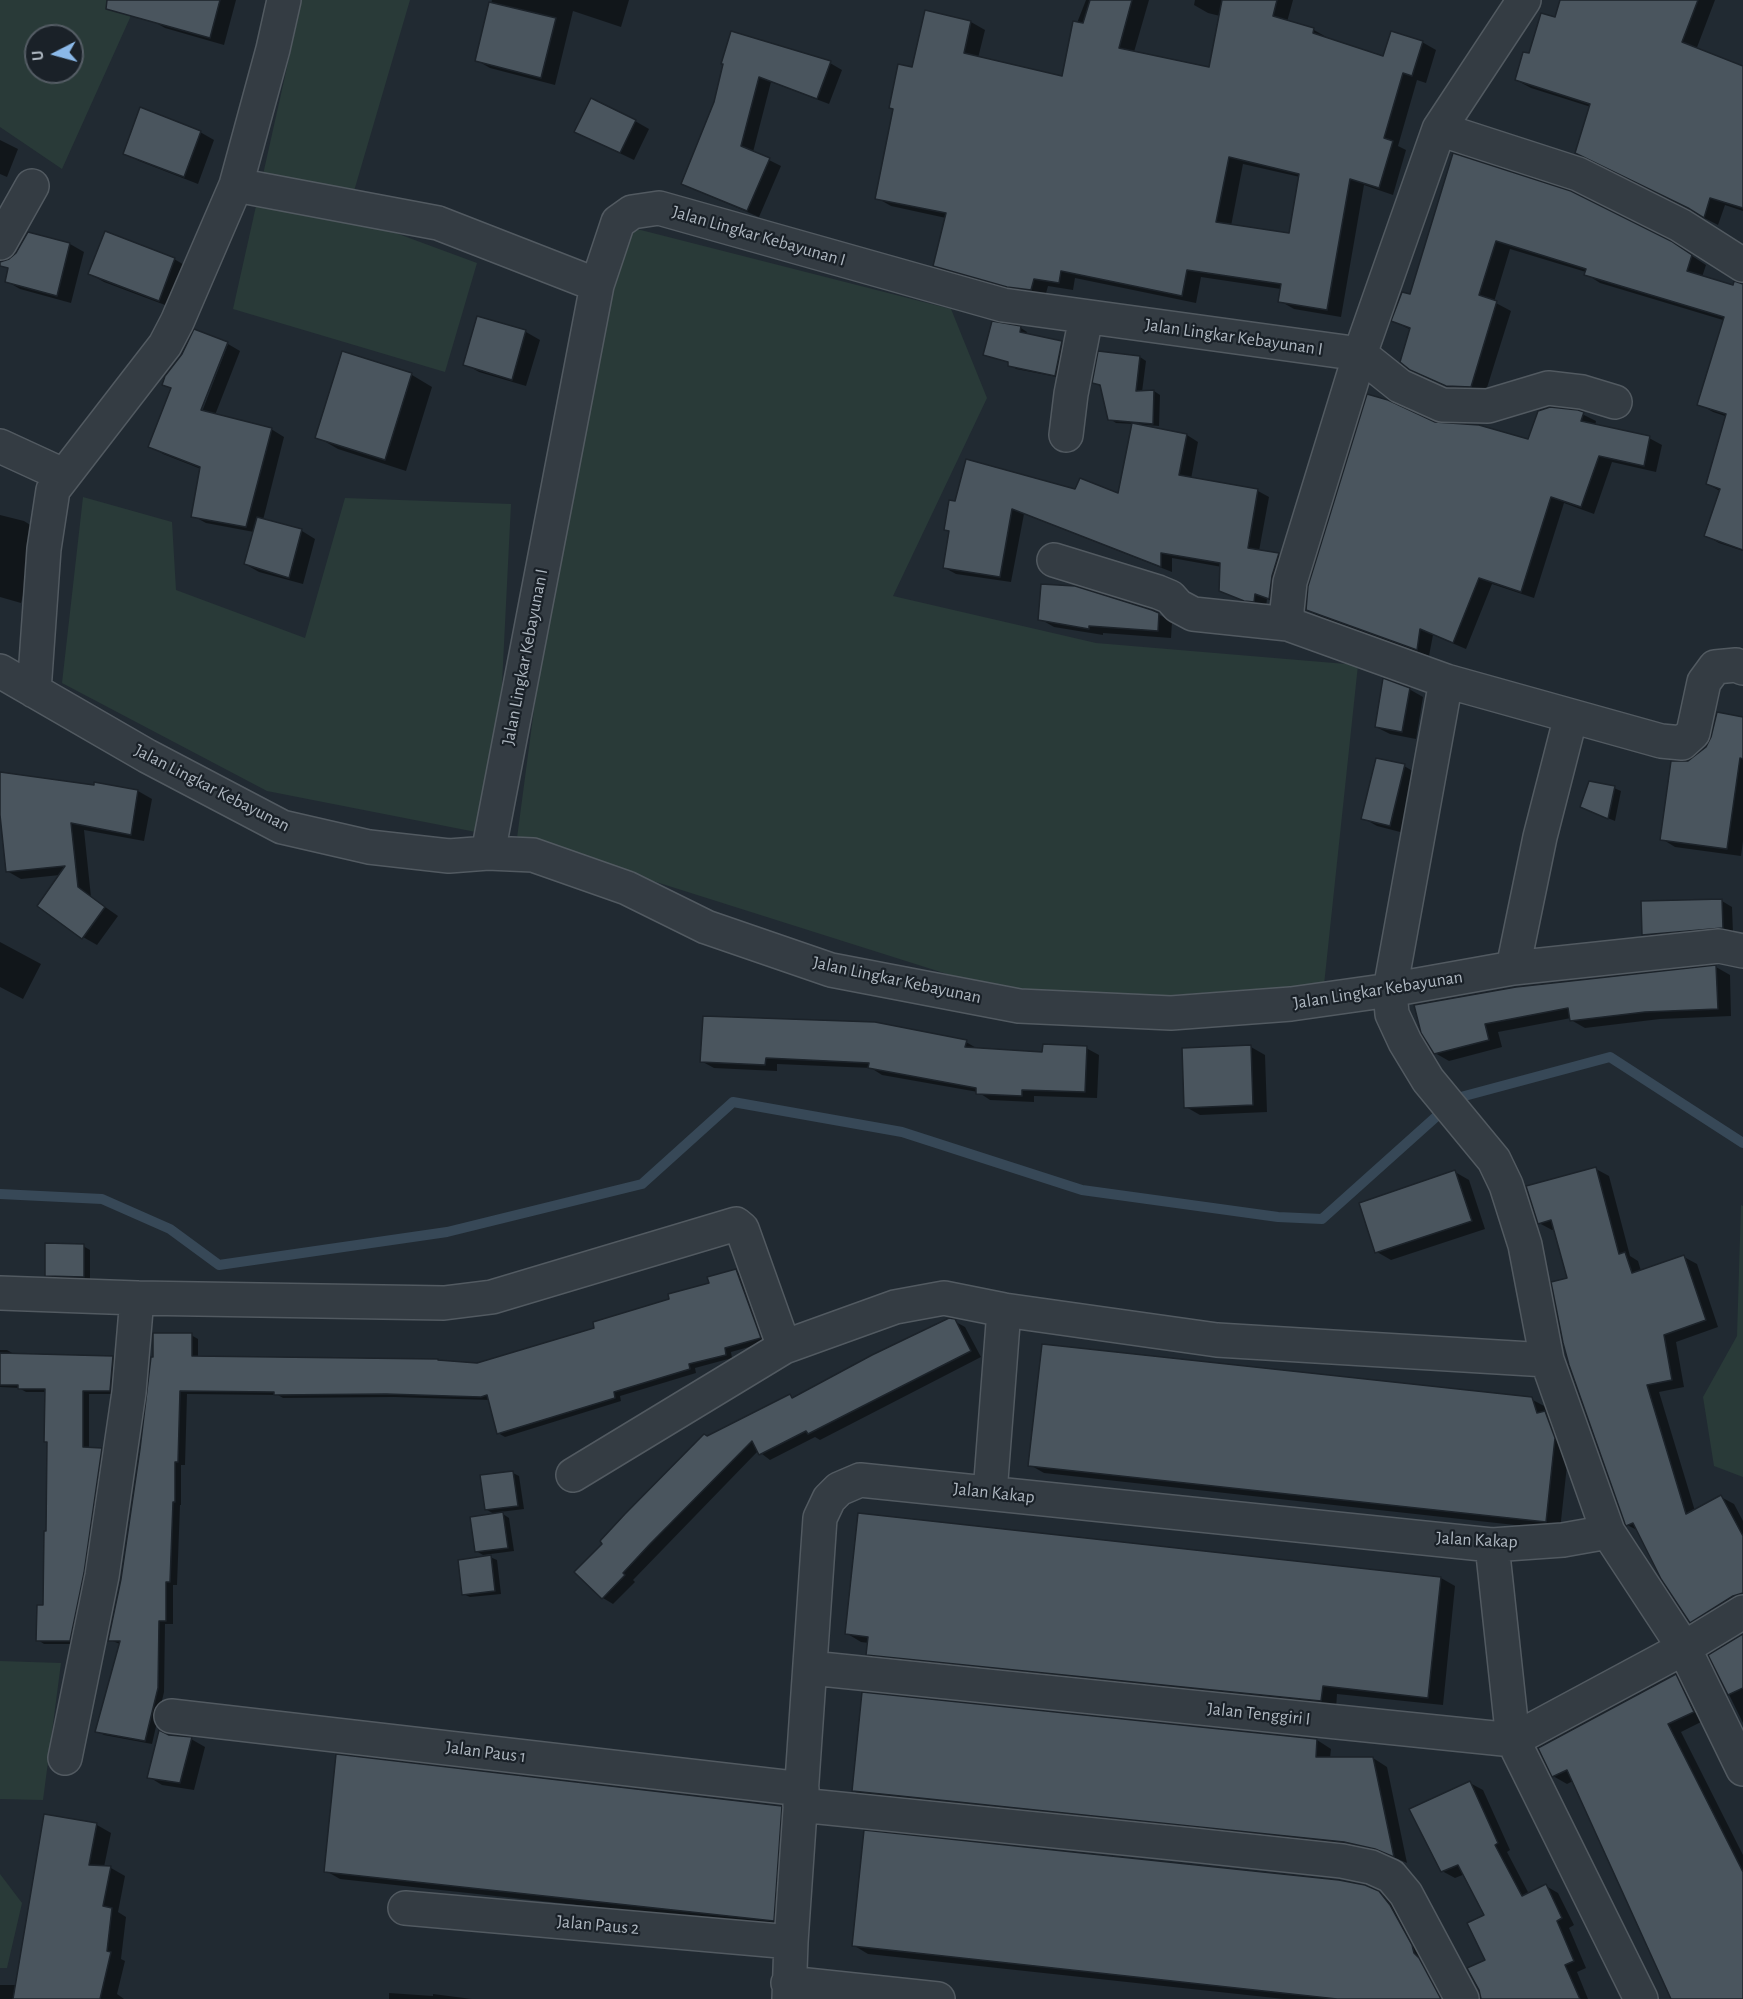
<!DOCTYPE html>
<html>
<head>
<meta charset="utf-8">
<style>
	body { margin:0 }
	#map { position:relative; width:1743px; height:1999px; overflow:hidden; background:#212a32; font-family:"Alegreya Sans",sans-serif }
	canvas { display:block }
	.north { position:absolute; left:24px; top:24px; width:60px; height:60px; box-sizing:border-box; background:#1a2128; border:2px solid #555d65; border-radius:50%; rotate:264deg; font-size:16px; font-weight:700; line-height:24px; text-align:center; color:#aeb7c0 }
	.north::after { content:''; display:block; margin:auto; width:21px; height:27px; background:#8bb9e9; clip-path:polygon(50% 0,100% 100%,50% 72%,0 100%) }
</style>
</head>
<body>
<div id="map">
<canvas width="1743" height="1999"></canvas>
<div class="north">U</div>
</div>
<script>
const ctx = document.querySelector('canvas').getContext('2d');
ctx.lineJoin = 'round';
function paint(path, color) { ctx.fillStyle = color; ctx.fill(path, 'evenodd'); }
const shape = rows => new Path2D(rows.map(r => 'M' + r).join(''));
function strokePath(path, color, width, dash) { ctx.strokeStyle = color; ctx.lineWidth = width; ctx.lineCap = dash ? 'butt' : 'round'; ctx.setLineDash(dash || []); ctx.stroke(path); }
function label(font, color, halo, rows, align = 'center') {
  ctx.font = font + ' "Alegreya Sans",sans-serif'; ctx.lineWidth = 4.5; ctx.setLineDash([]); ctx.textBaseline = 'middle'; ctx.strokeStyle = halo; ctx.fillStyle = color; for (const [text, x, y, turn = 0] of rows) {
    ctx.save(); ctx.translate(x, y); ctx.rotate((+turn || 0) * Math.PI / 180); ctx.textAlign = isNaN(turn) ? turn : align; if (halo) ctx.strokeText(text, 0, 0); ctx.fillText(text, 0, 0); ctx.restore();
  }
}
paint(shape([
	[0,0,138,0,62,169,0,127],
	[36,36,72,36,72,72,36,72],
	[302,0,410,0,347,215,477,263,445,372,233,309],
	[629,227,951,309,987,398,893,596,1096,643,1358,665,1324,985,1112,999,985,986,517,838,570,437],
	[83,497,172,522,176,590,305,638,345,498,511,504,502,684,486,834,267,791,62,683],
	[1741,1205,1743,1206,1743,1477,1714,1466,1703,1397,1737,1336],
	[0,1661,61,1663,43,1800,0,1799],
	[0,1874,22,1903,7,1968,0,1968]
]), '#293a38');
paint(shape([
	[157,0,236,0,224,45,165,28,151,20],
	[492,0,629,0,621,27,573,11,555,85,490,68,476,60],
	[1086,0,1149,0,1134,52,1210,68,1220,16,1208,13,1194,5,1195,0,1293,0,1287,22,1314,30,1328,38,1384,58,1422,42,1436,50,1426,83,1417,80,1398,146,1406,150,1393,195,1364,185,1341,317,1294,309,1280,301,1281,289,1201,277,1196,303,1075,278,1073,290,1048,286,1045,297,1022,294,949,273,935,265,946,218,891,206,877,198,914,69,971,22,985,30,978,58,1063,78,1077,23],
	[1243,164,1300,177,1290,234,1231,226],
	[1562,0,1715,0,1696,50,1743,68,1743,211,1725,205,1718,225,1577,153,1591,107,1531,88,1516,80,1530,55,1556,19],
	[830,63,842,70,829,104,771,82,753,152,781,166,759,217,695,190,724,64],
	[635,121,649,129,634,160,590,139],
	[200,132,214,140,198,184,139,161,125,153],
	[0,140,18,149,7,177,0,174],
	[1454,155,1686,252,1706,265,1702,277,1743,289,1743,422,1713,412,1699,404,1723,320,1600,283,1586,274,1586,272,1510,249,1494,302,1511,311,1485,394,1462,394,1411,369,1411,330,1393,321,1411,296],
	[29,233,70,244,84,252,71,303,20,289,6,281,12,259],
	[174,259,188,267,173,308,104,282,90,274],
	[478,318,526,332,540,340,526,386,479,372,465,364],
	[993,323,1021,328,1027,332,1026,335,1062,343,1068,346,1062,378,1016,369,1010,365,1010,363,984,354],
	[228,344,240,351,215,415,271,429,284,437,263,520,302,531,315,539,303,584,259,572,245,564,254,532,206,523,193,516,201,469,163,454,150,446,172,389,163,384,166,376,200,417],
	[343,353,412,375,432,387,406,471,338,449,317,437],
	[1140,357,1146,361,1142,392,1154,391,1160,395,1159,426,1146,425,1146,427,1187,435,1198,442,1191,479,1258,491,1269,497,1259,551,1279,555,1290,561,1281,604,1267,599,1266,607,1257,606,1221,590,1222,567,1172,558,1172,572,1024,514,1011,582,956,574,945,568,950,532,945,529,950,502,1076,491,1119,495,1134,424,1116,423,1110,419,1100,386,1094,382],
	[1578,412,1596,421,1595,426,1649,438,1662,445,1656,472,1612,462,1594,514,1564,503,1534,598,1492,584,1466,649,1433,635,1429,656,1320,617,1307,610,1434,424,1529,441],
	[1743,438,1743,551,1719,543,1705,535,1720,491,1707,484],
	[0,515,24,521,40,531,21,603,0,597],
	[1158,614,1172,622,1171,638,1103,633,1103,635,1054,627,1040,619],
	[1409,689,1423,697,1416,739,1390,734,1376,727],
	[1743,718,1743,841,1741,856,1675,847,1662,839,1689,762],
	[1404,766,1418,774,1404,833,1377,826,1363,818],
	[0,774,95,786,96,784,138,791,152,799,144,841,84,830,91,897,118,916,97,945,83,937,60,875,21,879,7,871,0,811],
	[1614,788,1621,791,1615,821,1588,810],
	[1722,901,1732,907,1733,933,1654,941,1644,934],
	[0,942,41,964,23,999,0,987],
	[1716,967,1730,975,1731,1016,1660,1019,1585,1028,1571,1020,1571,1018,1498,1032,1502,1047,1449,1061,1435,1053,1423,1032],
	[966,1042,978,1049,1044,1053,1086,1048,1099,1055,1097,1098,1034,1096,1034,1102,990,1100,978,1092,882,1075,871,1068,777,1064,777,1071,714,1068,701,1061],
	[1251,1047,1265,1055,1267,1112,1200,1115,1186,1107,1184,1049],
	[1596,1169,1609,1176,1630,1256,1638,1261,1641,1271,1684,1257,1697,1264,1718,1327,1676,1342,1684,1387,1659,1392,1695,1511,1721,1497,1734,1504,1743,1521,1743,1605,1704,1629,1691,1621,1639,1531,1627,1525,1555,1229,1552,1230,1539,1223],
	[1455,1172,1469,1180,1485,1229,1391,1260,1377,1252,1361,1204],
	[83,1246,90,1250,90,1280,52,1279,46,1275],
	[736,1271,743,1275,767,1342,731,1352,732,1358,695,1368,696,1373,620,1396,621,1401,505,1437,498,1433,490,1400,394,1397,283,1398,278,1395,187,1394,185,1465,181,1465,181,1505,180,1505,177,1585,173,1585,173,1624,165,1624,164,1692,152,1744,104,1735,97,1731,120,1644,110,1640,191,1335,198,1339,198,1358,478,1365,596,1329,710,1284],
	[954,1321,965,1327,981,1357,820,1440,815,1437,770,1460,758,1451,633,1580,635,1582,613,1604,603,1598,708,1438,790,1396,794,1398],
	[0,1350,7,1350,14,1354,113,1357,119,1361,116,1394,89,1394,89,1449,101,1449,108,1453,76,1644,44,1644,38,1640,45,1606,49,1443,46,1392,26,1392,19,1388,0,1387],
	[1531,1399,1546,1407,1548,1414,1559,1421,1569,1447,1560,1530,1044,1473,1030,1465],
	[513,1473,519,1476,524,1509,500,1512,509,1518,514,1551,483,1555,476,1551,496,1515,487,1510],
	[490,1557,497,1560,501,1594,470,1597,463,1594],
	[1441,1578,1455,1586,1443,1705,1337,1694,1336,1709,882,1662,868,1654,869,1643,861,1642,846,1633],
	[1743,1636,1743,1723,1710,1656],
	[1676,1675,1689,1683,1707,1719,1681,1732,1743,1855,1743,1999,1673,1999,1573,1781,1567,1784,1553,1776],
	[168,1736,191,1739,205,1747,194,1790,162,1785,149,1777],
	[1317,1740,1331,1749,1330,1758,1373,1758,1387,1767,1407,1863,1391,1856,1360,1850,868,1799,853,1791],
	[1470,1783,1483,1790,1510,1850,1507,1852,1529,1894,1546,1886,1558,1893,1574,1925,1569,1928,1586,1968,1577,1972,1588,1999,1482,1999,1488,1961,1486,1915,1465,1874,1455,1878,1442,1871],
	[781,1807,796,1815,788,1928,340,1879,326,1871],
	[45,1816,97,1825,111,1833,104,1867,111,1868,125,1876,118,1912,126,1917,121,1959,125,1961,117,1994,124,1999,0,1999,0,1985,17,1985],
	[1379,1893,1394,1901,1450,1999,1284,1999,868,1954,853,1945],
	[389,1993,433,1996,433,1994,472,1999,389,1999]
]), '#0007');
strokePath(shape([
	[0,1194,102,1199,170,1229,219,1265,447,1232,642,1184,733,1102,902,1132,1082,1190,1278,1217,1322,1219,1457,1098,1610,1057,1743,1143]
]), '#374857', 10);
const building = shape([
	[107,0,220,0,210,38,106,9,107,0],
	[1090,0,1132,0,1119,48,1209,67,1222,0,1277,0,1273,16,1314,28,1313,33,1383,56,1391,31,1423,41,1412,76,1403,73,1384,138,1393,141,1379,188,1350,179,1327,310,1278,302,1281,284,1187,270,1182,296,1061,271,1059,283,1034,279,1031,290,1007,287,933,266,946,213,875,199,893,109,889,108,898,64,912,67,925,10,971,21,964,53,1062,76,1073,21,1083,23,1090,0],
	[1229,157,1299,174,1289,233,1216,222,1229,157],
	[1560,0,1698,0,1682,42,1743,66,1743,208,1710,198,1704,218,1688,208,1575,153,1590,104,1515,80,1523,52,1529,53,1541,13,1555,17,1560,0],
	[489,2,556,18,541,78,475,61,489,2],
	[731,31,831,61,817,99,759,77,741,146,770,158,747,211,681,184,714,102,723,64,721,64,731,31],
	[591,98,636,120,620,153,574,132,591,98],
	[140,107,201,131,184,177,123,154,140,107],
	[1453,153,1571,191,1671,241,1692,255,1687,271,1733,285,1734,281,1743,284,1743,550,1704,536,1720,489,1706,484,1726,414,1697,405,1724,317,1584,275,1586,269,1496,241,1479,295,1497,301,1471,387,1446,386,1410,370,1400,362,1410,328,1391,321,1402,292,1410,294,1453,153],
	[105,231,175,258,159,301,88,274,105,231],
	[28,232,70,243,57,296,5,282,8,268,0,266,0,262,9,259,16,253,28,232],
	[477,316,526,330,512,380,463,365,477,316],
	[992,321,1021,326,1020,332,1062,341,1055,376,1008,366,1008,362,983,355,992,321],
	[194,329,228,342,201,410,272,428,246,527,191,517,200,467,148,447,171,388,162,385,165,376,182,354,194,329],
	[342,351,412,373,385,460,315,438,342,351],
	[1098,351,1140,356,1136,391,1154,390,1153,424,1108,420,1100,385,1092,383,1098,351],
	[1367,394,1388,400,1435,422,1479,425,1528,439,1538,411,1550,407,1578,410,1584,412,1581,421,1650,436,1644,466,1599,456,1581,507,1551,497,1521,592,1479,578,1453,643,1420,629,1417,650,1306,610,1308,586,1367,394],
	[1132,423,1187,434,1179,475,1258,489,1248,548,1279,553,1272,576,1269,599,1255,594,1254,602,1244,601,1219,591,1220,563,1161,553,1161,567,1012,509,1000,577,943,568,949,531,944,530,949,500,955,501,966,459,1075,489,1080,478,1118,493,1132,423],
	[257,517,302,529,289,578,244,564,257,517],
	[1041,584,1075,586,1152,610,1159,613,1158,631,1089,626,1089,629,1038,620,1041,584],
	[1383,678,1410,688,1402,732,1375,727,1383,678],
	[1717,712,1743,717,1743,759,1740,758,1727,849,1660,840,1671,761,1688,761,1706,747,1711,737,1717,712],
	[1376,758,1405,764,1390,826,1361,819,1376,758],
	[0,772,94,785,94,782,138,790,131,835,71,823,78,887,105,907,82,939,37,906,65,866,6,872,0,815,0,772],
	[1589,781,1615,786,1608,819,1580,807,1589,781],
	[1722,899,1723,928,1642,935,1641,901,1722,899],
	[1716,965,1718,1009,1645,1012,1570,1021,1568,1008,1485,1024,1489,1040,1434,1054,1421,1033,1414,1005,1516,987,1716,965],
	[703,1016,875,1022,967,1040,965,1047,1042,1052,1043,1044,1087,1046,1085,1092,1022,1090,1022,1096,976,1094,976,1088,868,1068,869,1063,766,1058,765,1065,700,1062,703,1016],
	[1251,1045,1253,1105,1184,1108,1182,1048,1251,1045],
	[1596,1167,1619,1254,1625,1252,1632,1273,1684,1255,1706,1320,1664,1335,1672,1380,1647,1385,1686,1514,1721,1495,1743,1536,1743,1593,1733,1596,1690,1623,1661,1579,1633,1523,1626,1526,1625,1524,1569,1365,1563,1343,1551,1282,1567,1278,1551,1220,1538,1224,1526,1186,1596,1167],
	[1455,1170,1472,1221,1375,1253,1359,1203,1455,1170],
	[45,1243,84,1244,84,1277,45,1276,45,1243],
	[736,1269,761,1338,725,1348,726,1355,689,1364,690,1369,614,1392,615,1398,497,1434,487,1395,481,1397,386,1394,274,1395,274,1392,180,1391,178,1462,175,1462,175,1502,173,1502,170,1582,166,1582,166,1621,159,1621,158,1688,145,1741,95,1732,120,1641,108,1641,121,1579,140,1449,151,1357,153,1357,153,1333,192,1333,192,1356,438,1359,438,1360,477,1363,594,1328,593,1322,669,1299,668,1294,709,1283,707,1277,736,1269],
	[949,1318,955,1319,971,1351,808,1434,806,1431,759,1455,752,1441,650,1544,623,1573,625,1575,602,1599,574,1572,602,1544,600,1541,625,1514,704,1434,707,1436,790,1394,792,1398,872,1355,949,1318],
	[1042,1344,1532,1397,1537,1413,1545,1411,1555,1438,1546,1522,1028,1466,1042,1344],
	[0,1353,113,1356,110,1391,83,1391,83,1447,102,1448,84,1573,70,1641,36,1641,37,1605,43,1605,44,1531,46,1531,47,1442,44,1442,45,1389,18,1389,18,1385,0,1385,0,1353],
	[513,1471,518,1506,485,1510,480,1475,513,1471],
	[503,1512,508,1548,475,1552,470,1517,503,1512],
	[858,1513,1441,1577,1428,1698,1323,1686,1321,1701,866,1655,868,1637,845,1634,858,1513],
	[491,1555,495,1591,462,1595,458,1560,491,1555],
	[1743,1634,1743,1688,1728,1695,1708,1655,1743,1634],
	[1676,1674,1694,1712,1668,1724,1743,1872,1743,1999,1671,1999,1567,1770,1552,1777,1538,1748,1676,1674],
	[862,1692,1317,1739,1316,1757,1373,1757,1394,1857,1375,1849,1344,1842,852,1791,862,1692],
	[159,1730,169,1735,192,1737,180,1783,147,1778,159,1730],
	[336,1754,782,1806,774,1921,324,1872,336,1754],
	[1470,1781,1498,1843,1495,1845,1522,1896,1546,1884,1562,1918,1557,1921,1574,1961,1565,1965,1580,1999,1481,1999,1479,1990,1467,1968,1485,1960,1467,1923,1484,1915,1458,1865,1441,1872,1409,1809,1470,1781],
	[44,1814,97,1823,89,1865,111,1866,103,1906,112,1908,107,1951,111,1952,100,1999,13,1999,44,1814],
	[864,1830,1339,1880,1365,1885,1379,1891,1390,1905,1412,1945,1414,1953,1419,1958,1441,1999,1337,1999,852,1946,864,1830]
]);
paint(building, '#4a555e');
strokePath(building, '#1c232a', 1.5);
const minor = shape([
	[1524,0,1439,129,1360,354,1290,582,1287,610,1288,624,1446,681,1390,990,1392,1014,1405,1042,1428,1080,1494,1160,1506,1185,1525,1245,1547,1360,1608,1532,1684,1648,1743,1769],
	[1439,129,1578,174,1680,225,1743,265],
	[236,185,438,223,597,285],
	[0,243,32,186],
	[1066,435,1071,394,1086,317],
	[0,446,63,475],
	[1054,560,1158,592,1170,597,1178,606,1193,614,1288,624],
	[0,671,147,756,282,827,369,847,449,856,488,853,533,855,627,888,706,927,831,970,1019,1006,1171,1013,1291,1004,1390,990,1513,968,1719,946,1743,951],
	[1446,681,1661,741,1682,743,1693,733,1704,682,1715,667,1736,665,1743,668],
	[34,691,44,549,53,490,165,345,177,322,236,185,273,49,284,0],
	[488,853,597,285,618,222,632,212,659,208,1003,305,1360,354,1400,386,1442,405,1488,406,1548,388,1582,392,1615,402],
	[1513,968,1540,837,1571,716],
	[0,1293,137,1298,444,1303,492,1297,736,1224,742,1229,784,1347],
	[573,1475,784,1347,895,1307,944,1298,1004,1310,1217,1340,1547,1360],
	[990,1493,1004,1310],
	[1492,1545,1513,1740,1641,1999],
	[811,1668,1513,1740,1684,1648,1743,1612],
	[171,1716,802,1789],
	[65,1758,102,1576,129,1392,137,1298],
	[800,1805,1193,1845,1342,1861,1371,1867,1391,1876,1406,1894,1462,1999],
	[405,1908,791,1942],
	[788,1983,938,1999],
	[789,1999,791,1942,820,1518,829,1499,839,1489,860,1480,1492,1545,1563,1540,1608,1532]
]);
strokePath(minor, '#525a61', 36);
strokePath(minor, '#343c43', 33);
label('18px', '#aeb7c0', '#1a2128', [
	["Jalan Lingkar Kebayunan I",759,236,16],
	["Jalan Lingkar Kebayunan I",1234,337,8],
	["Jalan Lingkar Kebayunan I",525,657,-79],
	["Jalan Lingkar Kebayunan",212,788,27],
	["Jalan Lingkar Kebayunan",897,980,12],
	["Jalan Lingkar Kebayunan",1378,990,-9],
	["Jalan Kakap",994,1493,6],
	["Jalan Kakap",1477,1540,3],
	["Jalan Tenggiri I",1259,1714,6],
	["Jalan Paus 1",486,1752,7],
	["Jalan Paus 2",598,1925,5]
]);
</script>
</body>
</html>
